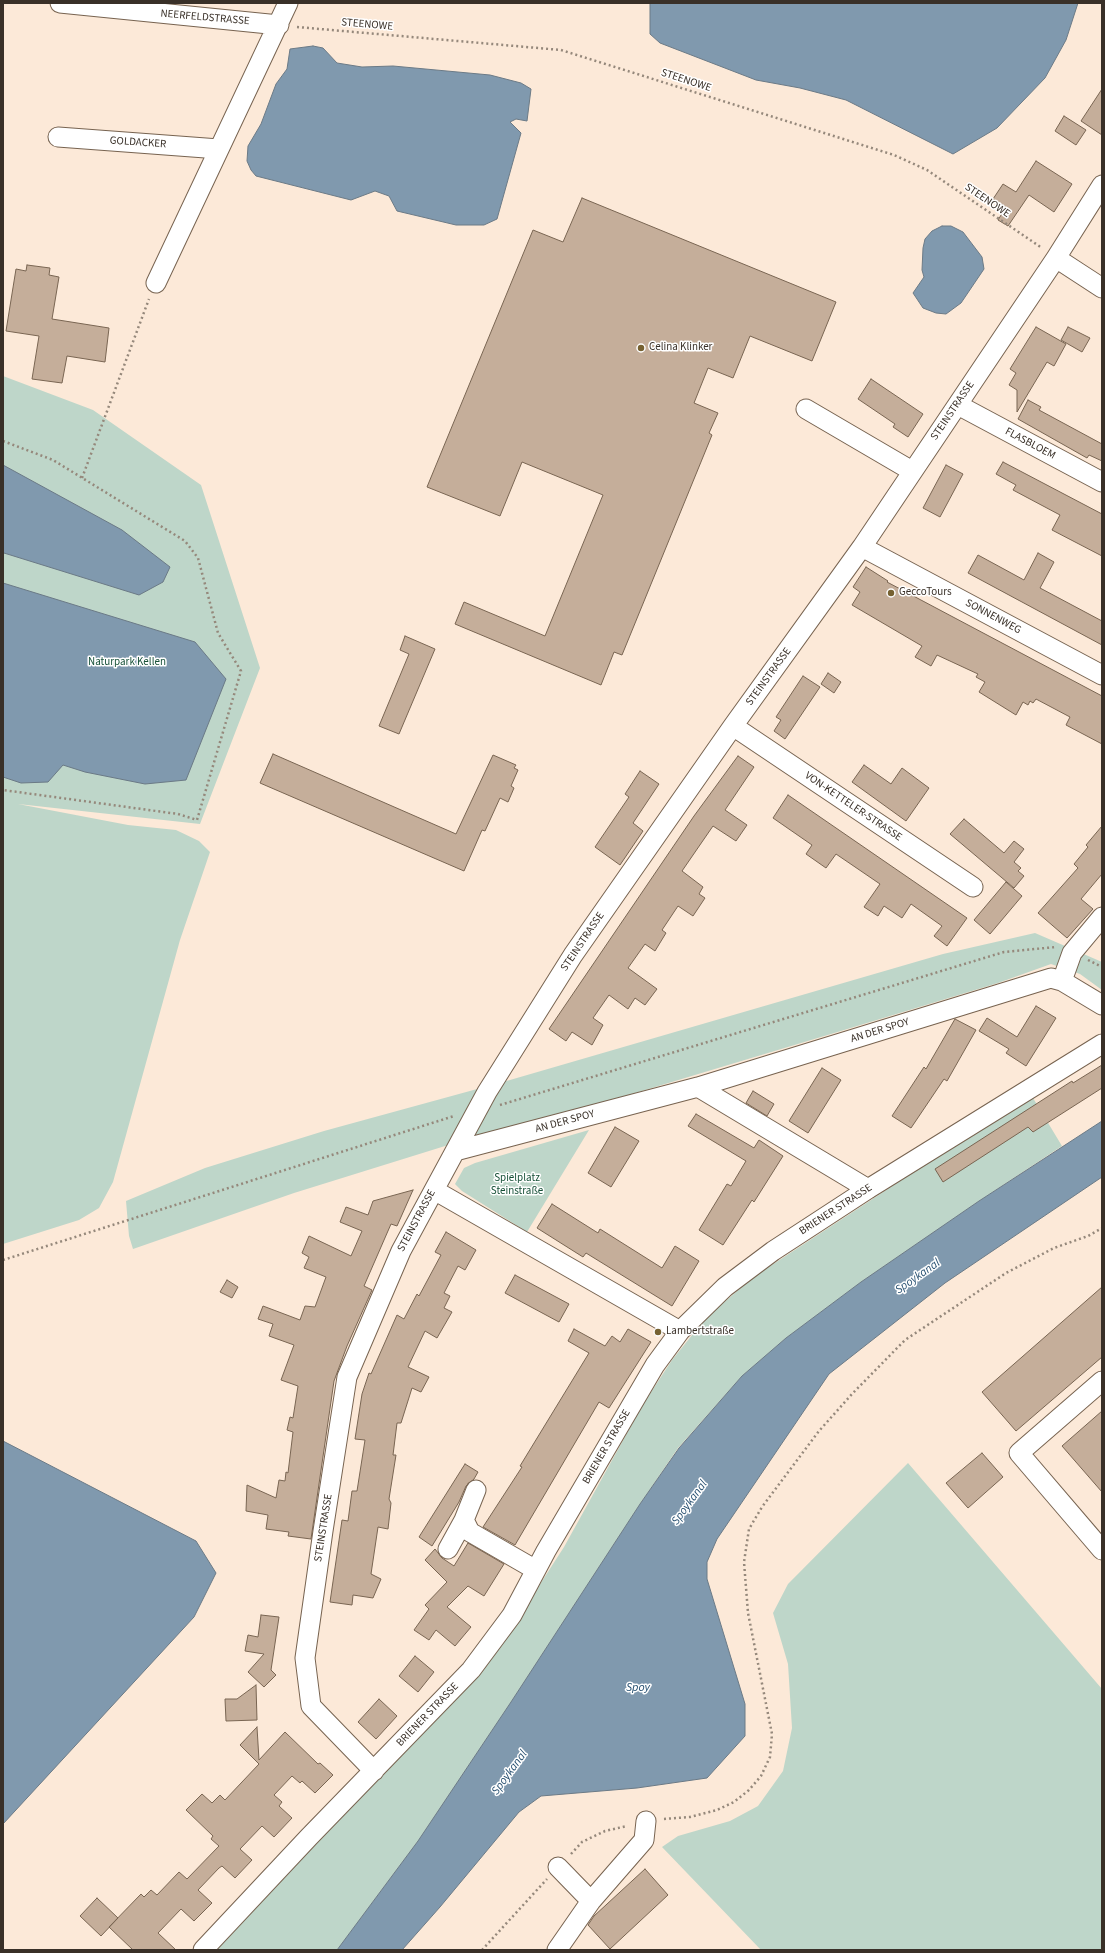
<!DOCTYPE html>
<html>
<head>
<meta charset="utf-8">
<style>
	body { margin:0 }
	#map { position:relative; width:1105px; height:1953px; overflow:hidden; background:#fce9d8; font-family:"Source Sans 3",sans-serif }
	canvas { display:block }
	.frame { position:absolute; inset:0; border:4px solid #393028; pointer-events:none }
</style>
</head>
<body>
<div id="map">
<canvas width="1105" height="1953"></canvas>
<div class="frame"></div>
</div>
<script>
const ctx = document.querySelector('canvas').getContext('2d');
ctx.lineJoin = 'round';
function paint(path, color) { ctx.fillStyle = color; ctx.fill(path, 'evenodd'); }
const shape = rows => new Path2D(rows.map(r => 'M' + r).join(''));
function strokePath(path, color, width, dash) { ctx.strokeStyle = color; ctx.lineWidth = width; ctx.lineCap = dash ? 'butt' : 'round'; ctx.setLineDash(dash || []); ctx.stroke(path); }
function label(font, color, halo, rows, align = 'center') {
  ctx.font = font + ' "Source Sans 3",sans-serif'; ctx.lineWidth = 3; ctx.setLineDash([]); ctx.textBaseline = 'middle'; ctx.strokeStyle = halo; ctx.fillStyle = color; for (const [text, x, y, turn = 0] of rows) {
    ctx.save(); ctx.translate(x, y); ctx.rotate((+turn || 0) * Math.PI / 180); ctx.textAlign = isNaN(turn) ? turn : align; if (halo) ctx.strokeText(text, 0, 0); ctx.fillText(text, 0, 0); ctx.restore();
  }
}
paint(shape([
	[3,376,93,410,201,485,260,668,200,824,18,804,128,825,176,830,199,841,210,852,180,940,113,1182,99,1208,79,1220,3,1244],
	[1035,933,1102,962,1102,990,1080,974,1051,964,998,983,831,1034,622,1097,474,1137,294,1193,133,1249,129,1236,126,1201,205,1168,324,1131,510,1080,943,954],
	[1033,1098,1062,1146,979,1201,861,1282,786,1338,742,1376,678,1448,640,1504,511,1702,418,1841,337,1950,215,1950,513,1626,564,1547,642,1406,672,1360,705,1319,752,1278,958,1143],
	[589,1130,527,1232,462,1191,455,1184,464,1168,475,1163],
	[908,1463,1102,1689,1102,1950,761,1950,662,1847,678,1836,730,1821,758,1806,783,1771,792,1728,788,1664,773,1613,788,1584]
]), '#bed6c9');
const water = shape([
	[650,3,1078,3,1066,40,1045,78,997,128,953,154,846,100,800,88,756,80,660,43,650,34,650,3],
	[313,46,323,48,337,63,362,67,393,66,490,75,521,83,531,89,527,121,516,119,510,122,521,133,497,219,484,225,456,225,397,211,389,196,375,191,351,200,256,176,251,170,247,161,248,146,261,124,276,84,287,69,290,49,313,46],
	[942,226,951,226,963,232,982,257,984,269,961,303,946,314,936,313,923,308,913,293,924,277,922,270,923,248,925,239,932,231,942,226],
	[3,465,122,530,170,567,163,582,139,595,4,553,3,555,3,465],
	[3,583,195,642,226,679,186,780,145,784,85,772,63,765,48,782,21,783,3,777,3,583],
	[1102,1121,1102,1177,945,1283,829,1374,717,1539,707,1562,707,1579,745,1704,745,1736,707,1778,637,1788,541,1796,519,1812,440,1907,402,1950,337,1950,418,1841,511,1702,640,1504,679,1448,742,1376,786,1338,861,1282,979,1201,1102,1121],
	[3,1441,196,1541,216,1573,194,1617,3,1824,3,1441]
]);
paint(water, '#8099ae');
strokePath(water, '#6b7a86', 1);
const building = shape([
	[1102,89,1102,135,1081,121,1102,89],
	[1064,116,1086,130,1076,145,1055,131,1064,116],
	[1036,161,1072,184,1054,212,1029,195,1008,226,998,220,1006,207,993,199,1003,184,1016,192,1036,161],
	[582,198,836,302,812,361,750,336,733,378,708,368,694,403,718,413,709,433,712,435,622,655,614,652,601,685,455,624,464,602,545,636,603,495,522,462,500,516,427,487,533,230,563,242,582,198],
	[27,265,50,268,49,275,59,277,52,319,109,328,105,362,67,356,62,383,32,379,39,336,6,331,16,269,26,271,27,265],
	[1036,327,1066,344,1054,366,1047,362,1017,412,1017,390,1009,385,1016,373,1010,369,1036,327],
	[1068,327,1090,338,1082,352,1061,340,1068,327],
	[871,379,923,414,908,437,893,427,895,424,858,399,871,379],
	[1028,400,1041,407,1039,410,1102,444,1102,461,1089,455,1087,458,1018,419,1028,400],
	[1003,462,1102,514,1102,556,1052,530,1060,515,1013,490,1016,485,996,474,1003,462],
	[946,465,963,474,940,517,923,508,946,465],
	[1038,553,1054,562,1040,588,1102,621,1102,645,968,573,978,555,1024,580,1038,553],
	[866,567,888,581,887,582,1102,696,1102,744,1066,725,1070,717,1036,699,1033,703,1030,701,1028,705,1023,702,1016,715,979,692,985,682,976,677,978,674,937,655,931,666,915,657,922,646,852,605,860,592,853,587,866,567],
	[405,636,435,649,399,734,379,726,409,654,400,650,405,636],
	[828,673,841,682,834,693,821,684,828,673],
	[803,676,820,687,785,739,774,731,781,720,776,717,803,676],
	[273,754,456,834,493,755,516,765,514,768,518,770,511,786,514,788,508,802,500,798,485,831,482,830,464,871,260,783,273,754],
	[738,756,754,767,725,810,747,825,736,841,713,826,682,871,703,887,699,894,705,898,693,916,678,906,662,930,666,933,655,951,645,944,628,968,657,989,645,1005,635,998,628,1009,609,995,593,1018,603,1025,592,1045,572,1032,566,1041,549,1029,694,816,738,756],
	[864,765,891,784,902,768,929,788,906,821,852,782,864,765],
	[640,771,659,784,633,823,643,831,620,865,595,847,629,797,625,794,640,771],
	[788,795,967,918,947,946,934,936,942,926,911,904,902,918,884,906,878,916,864,907,880,884,836,854,826,868,806,854,812,845,773,818,788,795],
	[964,819,1004,853,1014,841,1024,849,1014,862,1021,868,1018,871,1024,876,1014,888,950,834,964,819],
	[1102,826,1102,874,1081,899,1093,909,1067,938,1038,913,1078,868,1074,864,1088,847,1086,845,1102,826],
	[1006,882,1022,896,990,934,974,920,1006,882],
	[1036,1006,1056,1018,1026,1066,1006,1053,1009,1049,979,1031,987,1018,1017,1037,1036,1006],
	[955,1019,976,1030,947,1081,944,1079,911,1128,892,1116,924,1067,926,1069,955,1019],
	[1102,1065,1102,1088,1033,1132,1028,1127,943,1182,935,1169,1072,1081,1073,1083,1102,1065],
	[822,1068,841,1080,808,1133,789,1121,822,1068],
	[753,1091,774,1104,767,1116,746,1103,753,1091],
	[696,1114,754,1148,759,1140,783,1156,754,1202,752,1200,723,1245,699,1230,727,1184,731,1186,746,1161,688,1126,696,1114],
	[615,1127,639,1141,611,1187,588,1173,615,1127],
	[413,1190,397,1226,391,1224,364,1286,372,1290,347,1346,334,1381,311,1539,288,1536,289,1532,266,1529,268,1515,246,1511,247,1485,276,1498,279,1480,285,1481,286,1472,288,1473,293,1432,287,1430,290,1417,293,1418,298,1386,281,1380,294,1345,269,1336,273,1324,258,1319,263,1306,300,1320,305,1306,315,1307,326,1277,304,1268,309,1257,302,1253,309,1236,351,1256,362,1231,340,1222,346,1207,368,1215,373,1201,413,1190],
	[552,1204,598,1233,600,1229,662,1268,675,1246,699,1261,672,1306,586,1253,583,1257,537,1228,552,1204],
	[446,1232,476,1250,465,1270,458,1266,444,1293,450,1296,444,1308,452,1312,437,1338,425,1331,408,1367,429,1377,421,1392,412,1388,401,1423,397,1423,393,1455,396,1455,389,1499,391,1503,388,1529,378,1527,371,1574,381,1579,373,1598,353,1595,352,1605,330,1602,342,1520,348,1521,352,1491,357,1491,365,1440,355,1439,362,1394,369,1373,371,1374,397,1315,404,1319,417,1294,419,1296,441,1255,435,1252,446,1232],
	[515,1275,569,1304,559,1322,505,1293,515,1275],
	[227,1280,238,1287,232,1298,220,1292,227,1280],
	[1102,1287,1102,1357,1016,1431,982,1392,1102,1287],
	[574,1329,605,1346,612,1336,620,1342,628,1329,651,1342,609,1408,599,1402,515,1545,483,1527,522,1467,520,1466,589,1353,568,1341,574,1329],
	[1102,1411,1102,1492,1062,1446,1102,1411],
	[982,1453,1003,1477,968,1508,946,1483,982,1453],
	[465,1464,478,1472,474,1479,466,1486,459,1502,432,1546,419,1537,465,1464],
	[468,1543,504,1564,484,1596,468,1586,447,1607,471,1627,455,1646,436,1630,429,1640,414,1630,429,1609,425,1605,447,1582,425,1560,435,1549,442,1558,454,1566,468,1543],
	[261,1615,279,1617,271,1670,276,1675,264,1687,248,1672,264,1654,245,1651,248,1635,258,1637,261,1615],
	[415,1656,434,1672,418,1692,399,1676,415,1656],
	[256,1685,257,1720,226,1721,225,1699,237,1699,256,1685],
	[379,1699,397,1716,376,1739,358,1722,379,1699],
	[257,1727,259,1760,285,1732,318,1764,320,1763,333,1775,315,1793,302,1781,300,1783,292,1776,274,1795,282,1802,279,1806,292,1818,274,1837,262,1826,240,1849,252,1860,235,1878,222,1866,219,1868,198,1890,212,1903,194,1921,181,1909,158,1933,176,1950,133,1950,109,1927,141,1894,144,1897,151,1890,157,1895,179,1872,187,1879,219,1846,211,1839,213,1836,186,1810,202,1794,212,1803,220,1795,225,1800,259,1764,240,1745,257,1727],
	[645,1869,668,1895,610,1949,588,1925,594,1916,645,1869],
	[97,1898,118,1918,101,1936,80,1916,97,1898]
]);
paint(building, '#c5ae9a');
strokePath(building, '#796552', 1);
const minor = shape([
	[60,3,279,25],
	[58,137,219,149],
	[1056,258,1102,288],
	[156,283,288,3],
	[958,405,1102,482],
	[806,409,912,471],
	[862,547,1102,675],
	[733,726,973,887],
	[1062,981,1072,953,1102,917],
	[698,1087,1051,978,1062,981,1102,1005],
	[455,1151,698,1087,868,1189],
	[434,1190,680,1331],
	[1102,1381,1019,1453,1102,1550],
	[476,1490,464,1520,470,1532,536,1570],
	[448,1549,464,1520],
	[374,1771,311,1706,305,1658,323,1531,347,1377,401,1251,487,1092,573,955,733,726,862,547,1056,258,1102,185],
	[591,1901,644,1840,646,1821],
	[203,1950,309,1837,471,1670,512,1615,546,1551,655,1365,680,1331,725,1287,773,1251,868,1189,1102,1044],
	[557,1950,591,1901,558,1867]
]);
strokePath(minor, '#776350', 21);
strokePath(shape([
	[297,27,561,50,894,155,927,170,1042,248],
	[3,441,53,460,185,541,198,558,218,633,241,671,197,820,178,814,3,790],
	[82,478,149,299],
	[1088,960,1102,967],
	[500,1105,1004,952,1056,947],
	[3,1260,454,1116],
	[664,1819,690,1817,717,1810,734,1802,749,1790,761,1776,770,1757,772,1734,748,1613,744,1562,749,1529,762,1507,819,1431,852,1394,905,1340,1006,1273,1054,1248,1088,1236,1102,1228],
	[571,1854,582,1842,605,1831,627,1826],
	[482,1950,547,1879]
]), '#95887b', 2.5, [2, 3]);
strokePath(minor, '#fff', 19);
for (const [x, y, r, color] of [
	[641,348,4,"#766131"],
	[891,593,4,"#766131"],
	[658,1332,4,"#766131"]
]) { const dot = new Path2D(); dot.arc(x, y, r, 0, 2 * Math.PI); ctx.fillStyle = color; ctx.fill(dot); strokePath(dot, '#fff', 1.5); }
label('11px', '#393028', '#fff', [
	["NEERFELDSTRASSE",205,18,5],
	["STEENOWE",367,25,5],
	["STEENOWE",686,81,18],
	["GOLDACKER",138,143,4],
	["STEENOWE",987,201,34],
	["STEINSTRASSE",953,411,-56],
	["FLASBLOEM",1030,444,28],
	["SONNENWEG",993,617,28],
	["STEINSTRASSE",769,677,-54],
	["VON-KETTELER-STRASSE",853,807,34],
	["STEINSTRASSE",583,942,-56],
	["AN DER SPOY",880,1031,-17],
	["AN DER SPOY",565,1122,-15],
	["BRIENER STRASSE",836,1210,-33],
	["STEINSTRASSE",417,1221,-62],
	["BRIENER STRASSE",607,1447,-60],
	["STEINSTRASSE",324,1528,-81],
	["BRIENER STRASSE",428,1715,-46]
]);
label('11px', '#393028', '#fff', [
	["Celina Klinker",649,348],
	["GeccoTours",899,593],
	["Lambertstraße",666,1332]
], 'left');
label('11px', '#165037', '#fff', [
	["Naturpark Kellen",127,663],
	["Spielplatz",517,1179],
	["Steinstraße",517,1192]
]);
label('italic 12px', '#275071', '#fff', [
	["Spoykanal",918,1277,-35],
	["Spoykanal",690,1503,-54],
	["Spoy",638,1688],
	["Spoykanal",510,1773,-54]
]);
</script>
</body>
</html>
